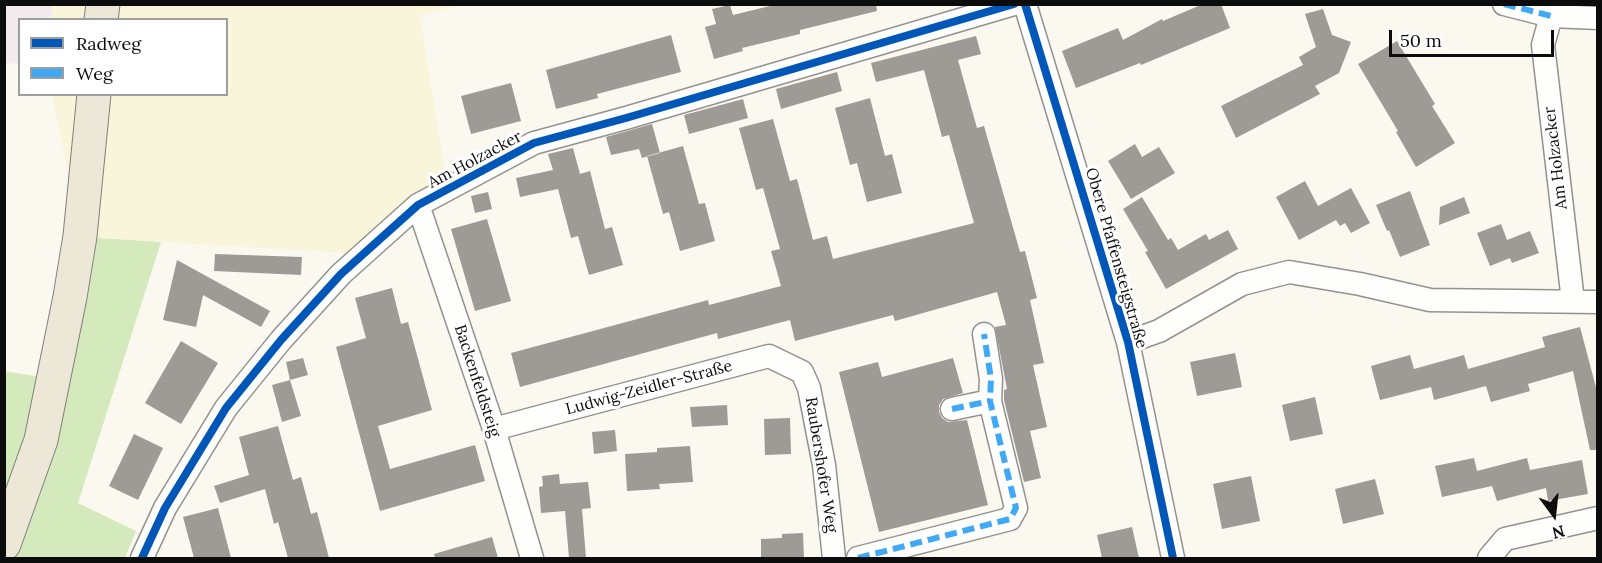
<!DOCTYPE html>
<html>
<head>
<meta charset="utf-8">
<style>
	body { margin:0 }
	#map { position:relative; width:1602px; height:563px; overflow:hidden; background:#fbf8f0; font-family:Lora,serif }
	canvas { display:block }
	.frame { position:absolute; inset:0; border:6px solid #0c0c0c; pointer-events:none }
	.legend { position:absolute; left:18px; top:18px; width:210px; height:78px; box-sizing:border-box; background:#fff; border:2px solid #9e9e9e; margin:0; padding:8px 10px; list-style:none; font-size:18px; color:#0c0c0c }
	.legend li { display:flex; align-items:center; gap:12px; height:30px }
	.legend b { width:30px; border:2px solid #9e9e9e }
	.north { position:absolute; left:1524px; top:485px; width:60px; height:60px; -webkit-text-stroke:4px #fff; paint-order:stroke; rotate:165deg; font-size:16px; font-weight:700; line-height:24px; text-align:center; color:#0c0c0c }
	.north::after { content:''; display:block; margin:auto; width:21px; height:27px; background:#0c0c0c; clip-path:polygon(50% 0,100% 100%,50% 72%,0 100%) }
	.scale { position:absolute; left:1389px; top:30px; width:165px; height:27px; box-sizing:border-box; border:3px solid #0c0c0c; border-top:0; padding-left:8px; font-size:18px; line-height:21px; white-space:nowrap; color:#0c0c0c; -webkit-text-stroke:4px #fff; paint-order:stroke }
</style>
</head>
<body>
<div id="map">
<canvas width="1602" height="563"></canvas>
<div class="frame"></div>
<ul class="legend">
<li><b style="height:8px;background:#0057b8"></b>Radweg</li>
<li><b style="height:8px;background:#3fa9f5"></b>Weg</li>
</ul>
<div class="north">N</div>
<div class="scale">50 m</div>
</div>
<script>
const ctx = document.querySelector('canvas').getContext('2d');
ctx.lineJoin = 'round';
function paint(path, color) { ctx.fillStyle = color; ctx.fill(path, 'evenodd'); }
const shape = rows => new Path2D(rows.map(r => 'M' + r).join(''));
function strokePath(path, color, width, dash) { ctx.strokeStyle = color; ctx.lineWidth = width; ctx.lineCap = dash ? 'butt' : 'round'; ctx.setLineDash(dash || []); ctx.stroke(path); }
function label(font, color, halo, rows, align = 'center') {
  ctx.font = font + ' Lora,serif'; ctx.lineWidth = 6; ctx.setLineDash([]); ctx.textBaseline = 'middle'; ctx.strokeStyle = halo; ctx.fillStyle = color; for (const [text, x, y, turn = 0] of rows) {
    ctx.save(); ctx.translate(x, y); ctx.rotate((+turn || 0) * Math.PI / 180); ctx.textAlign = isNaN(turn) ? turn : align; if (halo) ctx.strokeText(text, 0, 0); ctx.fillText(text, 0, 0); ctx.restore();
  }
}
paint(shape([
	[4,5,53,5,51,19,20,20,19,63,5,64]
]), '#f2ebee');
paint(shape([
	[53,4,462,5,420,15,447,184,410,206,346,253,82,237,52,95,226,94,226,20,51,20]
]), '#f9f5db');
paint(shape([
	[82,237,161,242,78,503,136,531,125,558,5,558,4,371,60,380]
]), '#d4eabc');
paint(shape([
	[778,4,876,4,877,11,800,30,800,34,742,48,743,51,714,59,705,27,716,24,712,9,730,5,733,15],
	[1203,4,1221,4,1230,28,1141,65,1140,63,1076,88,1062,51,1118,28,1123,40,1162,19,1163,21],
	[1323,9,1332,35,1351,42,1339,73,1315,86,1320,94,1236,138,1221,106,1303,65,1299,57,1316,47,1305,14],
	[671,35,681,72,597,94,598,98,556,109,546,70],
	[976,36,981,54,958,60,977,128,984,126,1020,252,1025,251,1037,298,1030,300,1044,363,1033,365,1047,427,1030,431,1041,478,1024,482,1004,400,1004,390,1007,389,995,327,1006,325,997,292,895,321,893,315,795,341,790,320,718,339,717,333,520,387,511,353,708,300,709,305,781,286,771,251,780,249,763,188,756,190,739,128,773,119,790,181,797,179,813,240,827,236,833,259,974,223,949,135,942,137,924,70,876,82,871,63],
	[1397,41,1435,104,1432,106,1455,143,1416,167,1396,132,1398,131,1358,64],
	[837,72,842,91,781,109,776,89],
	[511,83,521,121,471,134,461,96],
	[870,98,885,156,892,154,902,193,867,202,857,163,850,165,835,108],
	[743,99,748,118,689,134,684,115],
	[652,124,660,153,642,158,639,149,611,155,606,137],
	[1135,144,1142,157,1159,147,1175,173,1131,199,1108,161],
	[683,146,699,204,705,203,715,241,680,251,669,212,663,214,647,156],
	[573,148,580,174,590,171,605,229,612,227,623,265,589,275,578,236,571,238,558,189,520,197,516,178,553,170,548,154],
	[1305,181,1318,206,1351,188,1370,223,1351,233,1345,223,1340,226,1336,220,1299,240,1276,197],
	[1410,191,1430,245,1400,257,1389,230,1387,231,1376,205],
	[488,192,492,209,475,213,471,196],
	[1142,197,1168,240,1171,238,1178,250,1206,234,1209,240,1228,230,1238,249,1166,289,1145,252,1148,251,1123,209],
	[1464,197,1470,213,1439,225,1440,207],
	[487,219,511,301,475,311,451,229],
	[1501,224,1507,240,1530,231,1539,253,1512,263,1510,258,1490,266,1477,233],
	[215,254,302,257,301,275,214,271],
	[177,260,270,311,261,327,203,295,196,327,163,320],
	[392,288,401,324,408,322,432,410,378,426,390,469,475,445,485,481,380,511,336,347,366,338,355,298],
	[1580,327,1598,395,1598,450,1590,450,1573,371,1528,384,1530,391,1491,402,1486,386,1434,400,1431,387,1380,400,1371,366,1410,355,1414,369,1464,355,1468,369,1545,347,1542,337],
	[181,341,218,363,181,424,145,403],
	[1235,353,1242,387,1197,396,1190,362],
	[303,358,308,375,290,380,286,362],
	[953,358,963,393,943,399,939,405,939,412,942,418,948,422,967,420,988,505,879,532,839,372,878,362,882,377],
	[290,380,301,416,282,422,272,385],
	[1315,397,1323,434,1290,441,1282,405],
	[727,405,728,425,692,427,690,407],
	[790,418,791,454,765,455,764,419],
	[278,426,293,480,301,477,311,514,317,512,329,558,288,558,278,522,274,524,265,489,220,503,214,486,249,475,239,437],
	[615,430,617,451,594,454,592,432],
	[134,434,163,448,138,500,109,486],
	[690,446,693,482,659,484,660,489,627,491,625,454,657,452,657,448],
	[1474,458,1477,471,1527,458,1530,470,1582,460,1588,494,1548,501,1546,488,1497,501,1492,486,1442,497,1435,466],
	[559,474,560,484,588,482,591,508,582,509,586,558,569,558,565,511,541,513,539,487,543,486,542,476],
	[1251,476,1260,521,1222,529,1213,484],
	[1375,479,1384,514,1343,524,1335,489],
	[218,508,231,558,194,558,183,517],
	[1132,527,1139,558,1102,558,1097,535],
	[803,533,804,558,761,558,761,539,782,538,782,534],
	[492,537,498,558,435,558,434,554]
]), '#9e9a96');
const minor = shape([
	[1025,4,1128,342,1173,558],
	[1504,4,1551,16,1598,18],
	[1551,16,1543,45,1573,301],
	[418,205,494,429,532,558],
	[1128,342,1159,331,1242,284,1289,272,1360,284,1430,300,1598,302],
	[952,409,990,401],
	[494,429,769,356,802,372,809,388,824,465,834,558],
	[142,558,165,508,226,408,281,340,341,274,418,205,534,143,626,118,1014,4],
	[858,558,1010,519,1016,508,990,401,991,379,984,334],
	[1489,558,1505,539,1598,518]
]);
const primary = shape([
	[101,20,103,4],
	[4,544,41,440,70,297,80,236,94,94]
]);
strokePath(minor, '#94928f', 25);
strokePath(primary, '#81807c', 35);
strokePath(minor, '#fefefd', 22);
strokePath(primary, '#ede7d7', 33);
strokePath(shape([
	[1504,4,1551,16],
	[952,409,990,401],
	[858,558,1010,519,1016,508,990,401,991,379,984,334]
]), '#3fa9f5', 6, [12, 6]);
strokePath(shape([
	[1025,4,1128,342,1173,558],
	[142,558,165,508,226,408,281,340,341,274,418,205,534,143,626,118,1014,4]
]), '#0057b8', 8);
label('16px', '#0c0c0c', '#fff', [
	["Am Holzacker",1556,158,-97],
	["Am Holzacker",475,160,-28],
	["Obere Pfaffensteigstraße",1116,258,74],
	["Backenfeldsteig",477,381,72],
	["Ludwig-Zeidler-Straße",649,388,-15],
	["Raubershofer Weg",821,465,81]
]);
</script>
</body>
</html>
